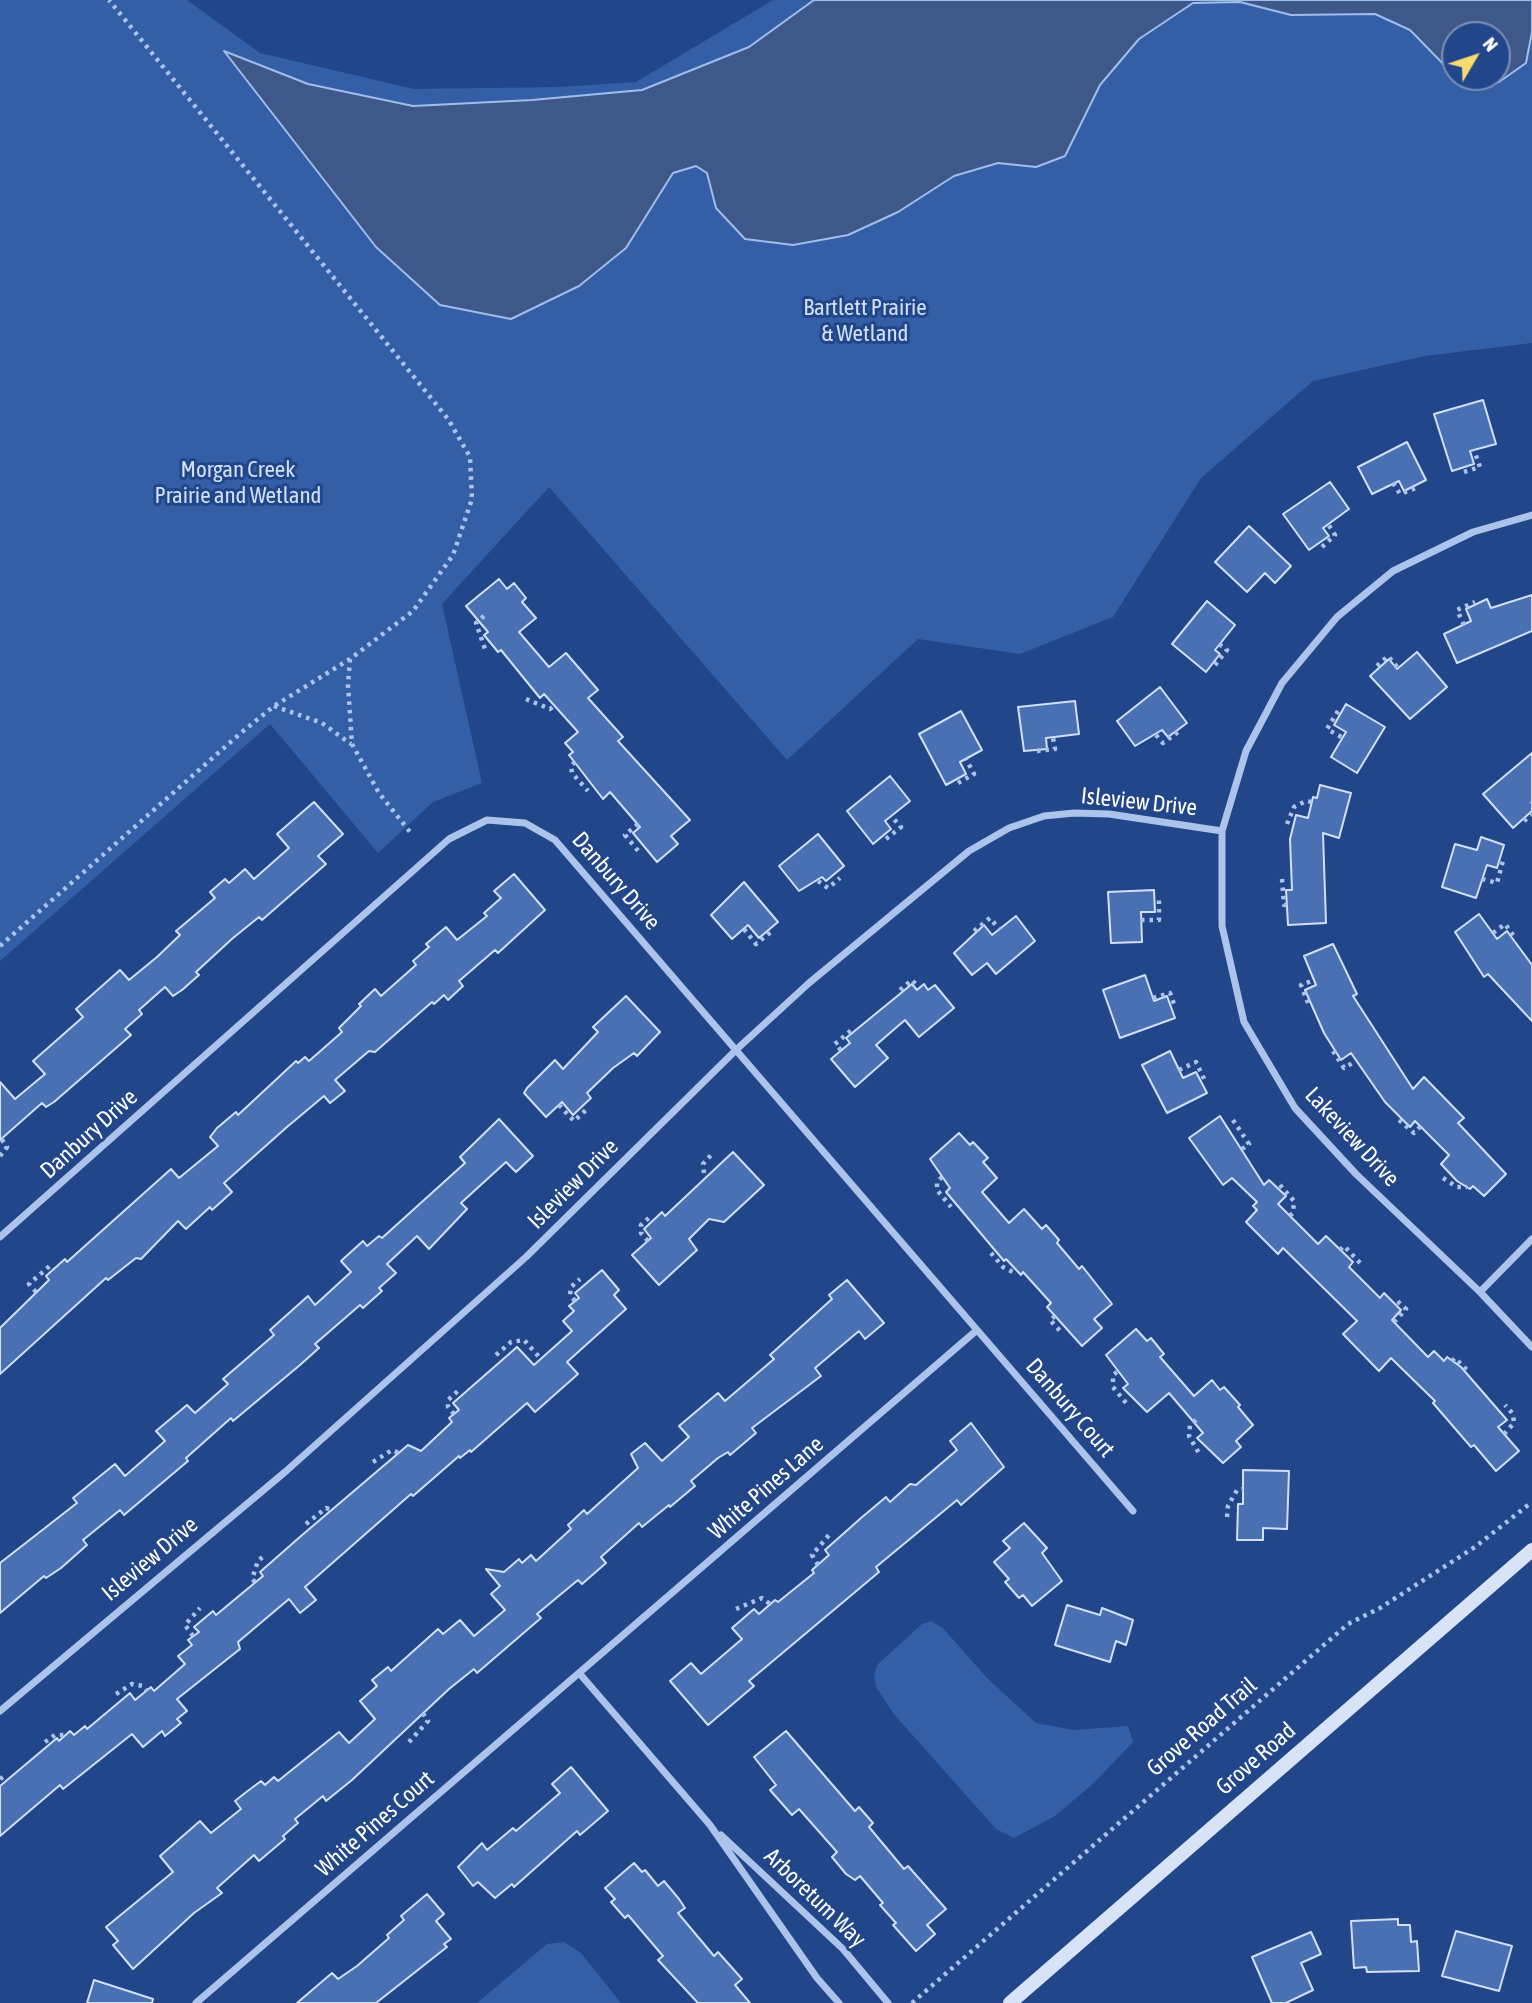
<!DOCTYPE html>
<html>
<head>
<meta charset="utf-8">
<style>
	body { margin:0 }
	#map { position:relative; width:1532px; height:2003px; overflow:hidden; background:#214689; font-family:"Asap Condensed",sans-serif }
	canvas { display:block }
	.north { position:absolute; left:1441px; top:21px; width:70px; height:70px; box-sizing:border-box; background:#214689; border:2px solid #7a90b8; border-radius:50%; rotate:51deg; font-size:19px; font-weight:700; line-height:28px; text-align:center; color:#fff }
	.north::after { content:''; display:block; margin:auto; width:24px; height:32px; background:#f8da6d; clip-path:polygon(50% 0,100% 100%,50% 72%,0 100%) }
</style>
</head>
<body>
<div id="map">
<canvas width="1532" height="2003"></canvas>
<div class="north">N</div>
</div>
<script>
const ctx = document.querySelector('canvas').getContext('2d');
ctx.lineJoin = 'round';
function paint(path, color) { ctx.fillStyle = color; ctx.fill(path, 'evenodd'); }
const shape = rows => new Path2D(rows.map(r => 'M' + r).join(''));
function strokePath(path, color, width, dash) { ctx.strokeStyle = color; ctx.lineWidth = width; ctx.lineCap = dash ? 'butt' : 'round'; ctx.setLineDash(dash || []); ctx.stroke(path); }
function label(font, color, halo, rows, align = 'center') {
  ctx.font = font + ' "Asap Condensed",sans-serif'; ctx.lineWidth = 6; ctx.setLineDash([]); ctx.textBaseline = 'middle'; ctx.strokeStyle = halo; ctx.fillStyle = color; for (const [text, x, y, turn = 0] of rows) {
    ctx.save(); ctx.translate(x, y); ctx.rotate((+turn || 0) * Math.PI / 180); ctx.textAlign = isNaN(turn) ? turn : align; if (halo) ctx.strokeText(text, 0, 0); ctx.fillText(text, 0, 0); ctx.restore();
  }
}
paint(shape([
	[0,0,187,0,260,53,414,89,560,87,636,82,773,0,1532,0,1532,343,1425,356,1313,381,1201,478,1113,617,1020,654,918,639,787,760,549,487,442,604,482,783,433,802,378,853,270,724,0,961],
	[1455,35,1497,35,1497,77,1455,77],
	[931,1621,943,1628,986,1677,1036,1723,1074,1730,1128,1726,1133,1742,1095,1782,1055,1816,1014,1838,996,1829,893,1713,876,1687,874,1674,878,1664,922,1624],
	[564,1942,581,1953,621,2003,477,2003,547,1944]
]), '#345fa6');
const water = shape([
	[814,0,1532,0,1532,32,1526,63,1499,82,1474,84,1457,77,1497,77,1497,35,1455,35,1455,76,1410,30,1375,14,1291,15,1240,2,1193,3,1139,39,1100,85,1065,156,1036,167,998,163,954,176,898,212,848,235,793,245,745,239,716,208,707,173,696,166,673,173,626,248,579,286,511,319,440,305,376,247,224,51,308,84,413,106,532,100,642,90,749,47,814,0]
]);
paint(water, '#3d5889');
strokePath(water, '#a0bdec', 2);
const building = shape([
	[1483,400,1496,444,1470,451,1474,464,1452,471,1434,414,1483,400],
	[1407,442,1426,480,1404,491,1399,481,1372,494,1358,467,1407,442],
	[1330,482,1349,509,1323,528,1329,536,1309,550,1283,514,1330,482],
	[1249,526,1291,566,1275,583,1265,573,1247,592,1215,562,1249,526],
	[499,579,507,589,514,583,526,598,522,602,536,618,519,632,549,667,566,653,598,690,588,698,623,737,618,741,690,820,671,836,678,844,657,862,633,833,640,827,610,792,603,799,569,755,573,752,565,743,578,732,544,694,540,698,501,650,498,652,484,635,488,632,466,606,499,579],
	[1532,595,1532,631,1457,663,1444,634,1471,621,1466,609,1487,599,1491,608,1532,595],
	[1207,601,1235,625,1215,650,1220,654,1206,672,1172,644,1207,601],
	[1417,652,1447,687,1410,719,1370,676,1389,659,1397,669,1417,652],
	[1160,687,1187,723,1168,737,1162,730,1135,746,1117,721,1160,687],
	[1075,701,1079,734,1046,738,1047,749,1024,751,1018,707,1075,701],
	[1346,704,1385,727,1357,773,1331,757,1346,732,1334,725,1346,704],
	[961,711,982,750,960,762,966,774,946,785,919,734,961,711],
	[1532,753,1532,811,1513,828,1483,794,1532,753],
	[890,776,910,801,885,821,891,829,873,844,847,811,890,776],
	[1320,785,1351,793,1339,838,1323,833,1326,923,1288,925,1286,890,1292,890,1290,839,1296,815,1308,818,1313,797,1317,798,1320,785],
	[314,802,343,834,318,856,326,864,262,920,259,917,233,938,196,972,199,975,182,990,173,996,165,987,139,1010,142,1014,125,1029,131,1035,54,1102,46,1107,42,1103,0,1140,0,1082,15,1099,45,1074,33,1061,83,1017,76,1009,120,970,129,980,157,957,180,935,176,931,215,898,210,892,225,879,229,883,245,869,254,879,289,848,277,834,314,802],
	[818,834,844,866,826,881,822,877,799,891,779,866,818,834],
	[1481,837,1504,845,1497,868,1487,865,1476,898,1442,887,1455,844,1477,850,1481,837],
	[514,874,545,910,498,953,495,950,459,981,463,986,448,1000,444,995,434,1004,432,1002,375,1052,369,1051,335,1080,345,1091,330,1103,324,1096,287,1127,224,1183,232,1192,212,1210,210,1207,186,1229,178,1221,141,1259,136,1258,108,1280,106,1278,0,1374,0,1328,49,1280,46,1276,65,1259,67,1262,171,1169,179,1178,218,1146,210,1137,217,1128,236,1112,238,1115,296,1061,298,1063,305,1057,309,1061,342,1032,339,1028,361,1006,359,1004,375,989,381,996,416,965,413,961,429,947,426,944,446,927,457,940,487,916,484,913,501,898,494,891,514,874],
	[744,882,778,922,759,938,748,925,732,939,711,915,744,882],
	[1154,890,1155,912,1141,912,1142,942,1111,943,1108,892,1154,890],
	[1479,914,1497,939,1507,931,1532,965,1532,1021,1488,974,1484,977,1455,932,1479,914],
	[1016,916,1035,941,996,974,987,963,972,975,954,953,984,925,992,935,1016,916],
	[1333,944,1357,994,1353,996,1413,1089,1424,1077,1464,1118,1458,1123,1506,1174,1484,1196,1473,1186,1470,1189,1457,1181,1441,1164,1449,1155,1415,1121,1410,1127,1385,1102,1351,1053,1341,1060,1324,1033,1305,990,1316,985,1304,956,1333,944],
	[1145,975,1154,1001,1167,996,1175,1018,1120,1038,1103,990,1145,975],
	[912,984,917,990,924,984,928,990,935,985,954,1008,919,1037,905,1020,876,1045,888,1058,855,1087,831,1059,850,1043,846,1038,912,984],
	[626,996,660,1032,637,1056,634,1053,613,1068,587,1093,591,1098,573,1115,562,1102,546,1117,524,1093,527,1088,555,1060,563,1069,598,1032,593,1027,626,996],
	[1170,1051,1183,1078,1196,1072,1207,1093,1167,1113,1142,1065,1170,1051],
	[1220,1116,1264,1185,1269,1180,1286,1196,1278,1204,1318,1244,1326,1236,1353,1262,1349,1267,1380,1298,1384,1293,1401,1310,1392,1320,1428,1357,1434,1351,1444,1361,1447,1357,1461,1367,1507,1420,1498,1427,1519,1451,1496,1471,1474,1445,1471,1447,1433,1403,1435,1401,1391,1358,1379,1371,1343,1334,1357,1321,1283,1248,1278,1254,1246,1222,1257,1210,1253,1206,1257,1202,1232,1178,1223,1185,1189,1138,1220,1116],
	[499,1119,533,1156,516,1172,506,1162,461,1203,467,1209,429,1249,417,1236,387,1264,396,1273,379,1288,382,1291,363,1308,360,1305,315,1344,319,1348,300,1365,233,1421,231,1418,186,1458,188,1461,124,1515,120,1510,83,1540,87,1545,61,1568,46,1578,44,1576,0,1613,0,1563,77,1503,73,1498,115,1464,125,1476,165,1441,156,1431,187,1405,195,1413,228,1384,223,1379,274,1335,270,1330,308,1296,315,1305,351,1272,341,1261,363,1241,367,1246,379,1236,382,1238,465,1163,460,1157,499,1119],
	[959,1133,970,1145,973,1142,988,1158,983,1162,997,1178,982,1192,1009,1223,1024,1209,1042,1229,1046,1225,1059,1240,1057,1243,1079,1269,1082,1266,1112,1304,1094,1319,1102,1328,1082,1346,1047,1307,1051,1303,1023,1272,1021,1275,1006,1259,1004,1261,946,1192,950,1188,930,1159,959,1133],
	[733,1152,764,1185,724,1222,709,1219,689,1239,697,1250,659,1285,632,1255,651,1238,644,1229,662,1212,665,1216,733,1152],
	[602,1270,619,1290,614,1295,626,1309,567,1362,578,1374,535,1412,527,1403,471,1452,470,1450,460,1458,459,1456,413,1496,411,1494,305,1587,316,1600,300,1613,289,1599,238,1642,240,1649,177,1699,187,1711,177,1719,181,1723,165,1736,162,1731,143,1747,132,1734,63,1789,60,1785,0,1836,0,1786,57,1738,59,1741,70,1731,74,1735,85,1726,87,1729,130,1693,135,1700,151,1687,154,1691,185,1664,178,1656,192,1645,188,1640,199,1632,194,1627,213,1611,216,1615,263,1576,260,1572,301,1536,408,1445,421,1451,452,1422,449,1418,459,1410,453,1403,517,1347,534,1365,572,1331,563,1321,574,1311,569,1306,579,1298,575,1293,602,1270],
	[847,1280,884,1323,865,1339,859,1331,815,1368,821,1376,752,1428,756,1433,730,1455,728,1452,718,1458,691,1481,695,1486,670,1507,669,1505,642,1527,639,1523,601,1557,606,1563,582,1584,578,1580,537,1614,541,1618,477,1673,474,1669,449,1689,352,1780,326,1801,323,1796,295,1819,298,1823,283,1836,285,1839,259,1861,254,1855,217,1888,222,1893,194,1913,133,1969,113,1945,118,1941,106,1927,173,1872,160,1856,200,1821,211,1833,241,1809,235,1801,245,1793,261,1781,265,1785,274,1777,278,1781,339,1732,349,1743,375,1719,360,1701,377,1686,372,1680,388,1667,391,1671,438,1629,443,1634,460,1620,474,1636,505,1610,491,1594,500,1586,486,1569,504,1572,519,1559,522,1563,531,1555,536,1561,571,1529,568,1525,584,1510,587,1514,638,1468,631,1454,645,1443,662,1461,689,1437,679,1426,718,1393,725,1401,774,1359,770,1355,832,1299,829,1295,847,1280],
	[1136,1329,1147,1341,1151,1338,1164,1354,1160,1357,1194,1396,1212,1380,1220,1390,1224,1387,1240,1405,1238,1407,1253,1425,1236,1441,1241,1447,1223,1463,1197,1438,1203,1433,1169,1393,1147,1412,1123,1388,1128,1384,1106,1355,1136,1329],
	[971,1423,1004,1467,961,1505,957,1500,876,1567,879,1572,749,1681,754,1686,708,1725,670,1681,691,1663,701,1674,742,1639,732,1628,754,1609,759,1614,775,1600,778,1602,814,1573,812,1570,829,1555,825,1550,861,1518,886,1497,890,1502,910,1484,916,1485,957,1450,950,1441,971,1423],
	[1243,1470,1289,1471,1287,1529,1263,1528,1263,1540,1237,1540,1238,1504,1243,1504,1243,1470],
	[1024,1523,1047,1548,1042,1553,1062,1581,1032,1606,1023,1595,1019,1598,1005,1582,1009,1579,994,1562,1010,1548,1003,1541,1024,1523],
	[1067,1605,1100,1615,1102,1608,1133,1620,1126,1645,1116,1641,1110,1662,1055,1645,1067,1605],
	[786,1731,855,1811,859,1807,873,1823,869,1827,904,1869,908,1866,946,1909,927,1925,935,1934,916,1951,893,1925,896,1923,880,1905,883,1903,860,1876,855,1880,846,1874,832,1857,837,1852,799,1809,792,1815,770,1790,776,1785,754,1757,786,1731],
	[571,1767,608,1811,580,1835,577,1831,514,1887,512,1884,495,1898,478,1882,473,1886,458,1867,482,1843,487,1850,513,1828,516,1831,560,1793,552,1784,571,1767],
	[634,1863,642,1872,645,1870,658,1886,664,1881,679,1899,685,1908,678,1913,714,1956,718,1952,742,1979,735,1985,750,2003,698,2003,658,1960,663,1956,628,1915,625,1918,611,1902,615,1899,605,1888,634,1863],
	[427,1894,444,1914,436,1921,451,1939,444,1944,447,1947,376,2003,297,2003,332,1973,338,1979,357,1966,389,1938,387,1935,404,1920,401,1916,427,1894],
	[1398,1919,1398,1925,1410,1925,1411,1942,1417,1941,1419,1971,1367,1972,1366,1967,1354,1968,1351,1921,1398,1919],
	[1456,1931,1512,1946,1499,1991,1442,1976,1456,1931],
	[1311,1932,1321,1954,1301,1963,1313,1990,1286,2003,1272,2003,1252,1957,1311,1932],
	[94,1980,153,1999,152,2003,87,2003,94,1980]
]);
paint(building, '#4970b2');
strokePath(building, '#d1e0f8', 2);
strokePath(shape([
	[1464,472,1480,467,1474,450],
	[1393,483,1400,494,1416,488],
	[1322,547,1335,535,1328,524],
	[484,616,476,623,486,652],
	[1464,625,1457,610,1475,602],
	[350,659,348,685,352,744,379,793,410,832],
	[1215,665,1227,650,1219,644],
	[1377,666,1388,656,1398,668],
	[526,699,550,709,554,706],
	[274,706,322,723,351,744],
	[1338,711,1327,729,1343,738],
	[1156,735,1163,743,1178,732],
	[1037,751,1055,749,1053,738],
	[575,762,571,766,572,773,588,791],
	[958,783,974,774,966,759],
	[1531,801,1532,802],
	[1524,821,1532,814],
	[638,824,625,835,639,852],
	[1287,824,1294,807,1306,801,1312,802],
	[886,839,901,827,891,816],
	[1282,879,1284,905,1287,905],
	[1482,879,1497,883,1504,857],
	[818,881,828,888,840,878],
	[1141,920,1159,920,1159,900],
	[744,929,756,944,772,931],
	[974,931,990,918,1000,930],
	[1493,933,1505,924,1516,939],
	[0,946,242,732,274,706,350,659,413,611,453,555,472,499,470,457,448,419,109,0],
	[900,990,912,980,919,988],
	[1153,998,1170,993,1175,1007],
	[1308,1003,1301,985,1314,980],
	[841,1050,835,1044,854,1028],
	[1333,1051,1344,1068,1356,1061],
	[1179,1070,1196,1062,1205,1081],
	[559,1105,574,1121,586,1110],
	[1233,1120,1249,1144,1242,1149],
	[1399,1120,1414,1133,1420,1127],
	[0,1156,7,1147,0,1137],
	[704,1173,703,1164,711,1155],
	[942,1177,937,1182,937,1190,951,1207],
	[1443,1178,1457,1187,1467,1187],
	[1280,1185,1294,1201,1293,1213,1286,1219],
	[648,1241,641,1233,641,1225,651,1216],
	[1340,1250,1344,1246,1363,1266],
	[991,1253,1003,1267,1013,1272,1017,1270],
	[36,1292,29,1284,52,1264],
	[575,1301,570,1295,571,1287,580,1279],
	[1055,1316,1050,1320,1062,1333],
	[1394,1322,1406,1309,1395,1299],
	[496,1355,511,1342,524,1340,541,1359],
	[1452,1361,1455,1358,1470,1373],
	[1117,1372,1113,1375,1113,1387,1126,1403],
	[454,1414,448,1407,448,1400,460,1389],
	[1196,1420,1190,1425,1189,1436,1200,1455],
	[1504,1434,1514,1423,1513,1414,1505,1405],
	[373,1462,392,1450,399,1453],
	[1227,1517,1228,1506,1237,1490,1243,1489],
	[306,1524,326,1508,332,1510],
	[818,1565,812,1555,829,1535],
	[255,1582,252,1579,258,1561,266,1554],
	[736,1609,762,1598,770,1604],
	[193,1636,185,1625,200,1608],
	[116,1694,132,1684,143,1686,147,1691],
	[45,1742,55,1735,66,1735],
	[409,1742,428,1721,422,1712],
	[0,1779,6,1775],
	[912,2003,1348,1624,1380,1608,1475,1547,1532,1502]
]), '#acc4eb', 4.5, [3.5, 5]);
strokePath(shape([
	[1532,515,1473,532,1393,571,1337,617,1282,683,1246,751,1222,831,1222,926,1244,1022,1295,1108,1356,1174,1480,1292,1532,1347],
	[0,1237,449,839,487,820,525,823,555,840,1133,1511],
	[1480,1292,1532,1239],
	[580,1674,710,1825,817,1978,839,2003],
	[0,1711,285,1472,526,1257,737,1049,809,983,969,851,1009,828,1044,816,1074,813,1109,814,1222,831],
	[721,1835,843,1949,888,2003],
	[196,2003,977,1330]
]), '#acc4eb', 7);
strokePath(shape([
	[1010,2003,1532,1550]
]), '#d8e3f8', 14);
label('23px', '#d1e0f8', '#214689', [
	["Bartlett Prairie",865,308],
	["& Wetland",865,334],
	["Morgan Creek",238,470],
	["Prairie and Wetland",238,496]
]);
label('23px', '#fff', '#214689', [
	["Isleview Drive",1139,802,6],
	["Danbury Drive",616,881,49],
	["Danbury Drive",89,1134,-42],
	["Lakeview Drive",1352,1137,47],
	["Isleview Drive",573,1184,-45],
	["Danbury Court",1070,1408,49],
	["White Pines Lane",766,1488,-41],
	["Isleview Drive",150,1559,-40],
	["Grove Road Trail",1202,1727,-41],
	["Grove Road",1256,1759,-41],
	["White Pines Court",375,1824,-41],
	["Arboretum Way",815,1898,44]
]);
</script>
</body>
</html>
